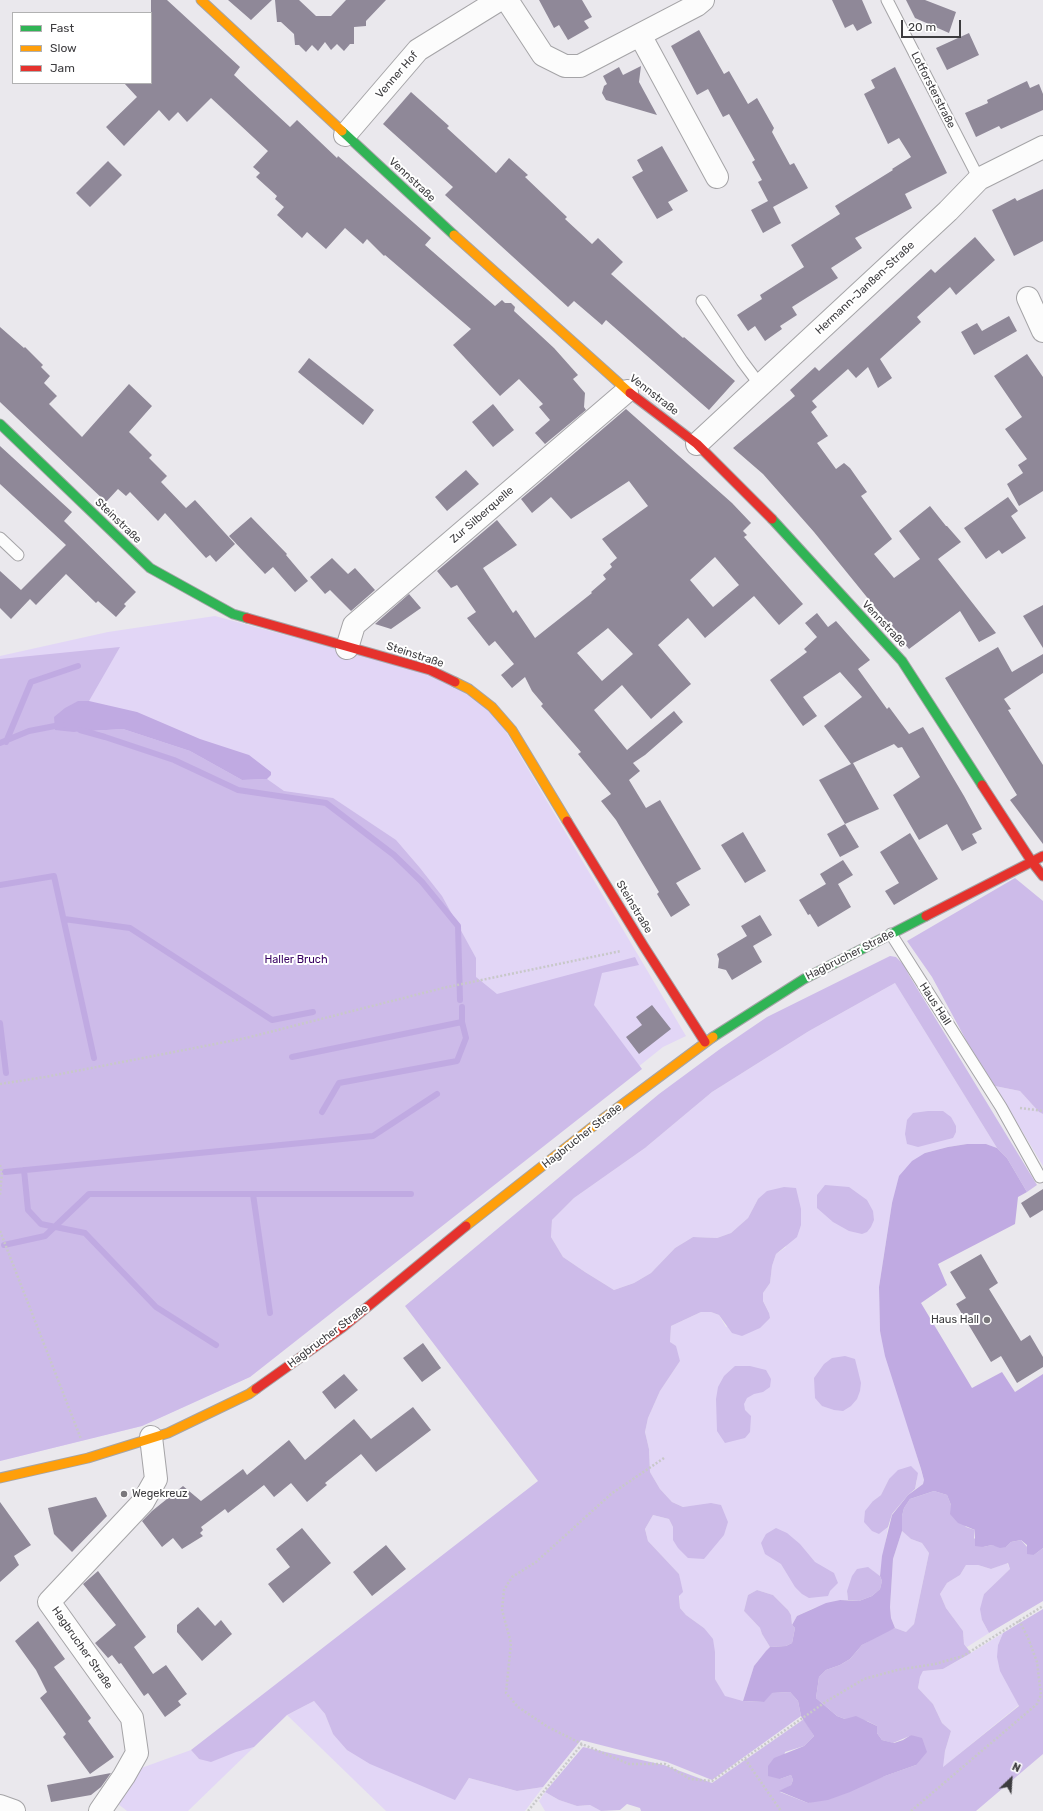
<!DOCTYPE html>
<html>
<head>
<meta charset="utf-8">
<style>
	body { margin:0 }
	#map { position:relative; width:1043px; height:1811px; overflow:hidden; background:#eae8ed; font-family:Rubik,sans-serif }
	canvas { display:block }
	.legend { position:absolute; left:12px; top:12px; width:140px; height:72px; box-sizing:border-box; background:#fff; border:1px solid #b1b1b2; margin:0; padding:5px 7px; list-style:none; font-size:12px; color:#3d3c3f }
	.legend li { display:flex; align-items:center; gap:8px; height:20px }
	.legend b { width:20px; border:1px solid #b1b1b2 }
	.north { position:absolute; left:991px; top:1759px; width:40px; height:40px; -webkit-text-stroke:3px #fff; paint-order:stroke; rotate:25deg; font-size:11px; font-weight:700; line-height:16px; text-align:center; color:#3d3c3f }
	.north::after { content:''; display:block; margin:auto; width:14px; height:18px; background:#3d3c3f; clip-path:polygon(50% 0,100% 100%,50% 72%,0 100%) }
	.scale { position:absolute; left:901px; top:20px; width:60px; height:18px; box-sizing:border-box; border:2px solid #3d3c3f; border-top:0; padding-left:5px; font-size:12px; line-height:14px; white-space:nowrap; color:#3d3c3f; -webkit-text-stroke:3px #fff; paint-order:stroke }
</style>
</head>
<body>
<div id="map">
<canvas width="1043" height="1811"></canvas>
<ul class="legend">
<li><b style="height:5px;background:#30b455"></b>Fast</li>
<li><b style="height:5px;background:#ff9f0a"></b>Slow</li>
<li><b style="height:5px;background:#e5322d"></b>Jam</li>
</ul>
<div class="north">N</div>
<div class="scale">20 m</div>
</div>
<script>
const ctx = document.querySelector('canvas').getContext('2d');
ctx.lineJoin = 'round';
function paint(path, color) { ctx.fillStyle = color; ctx.fill(path, 'evenodd'); }
const shape = rows => new Path2D(rows.map(r => 'M' + r).join(''));
function strokePath(path, color, width, dash) { ctx.strokeStyle = color; ctx.lineWidth = width; ctx.lineCap = dash ? 'butt' : 'round'; ctx.setLineDash(dash || []); ctx.stroke(path); }
function label(font, color, halo, rows, align = 'center') {
  ctx.font = font + ' Rubik,sans-serif'; ctx.lineWidth = 4; ctx.setLineDash([]); ctx.textBaseline = 'middle'; ctx.strokeStyle = halo; ctx.fillStyle = color; for (const [text, x, y, turn = 0] of rows) {
    ctx.save(); ctx.translate(x, y); ctx.rotate((+turn || 0) * Math.PI / 180); ctx.textAlign = isNaN(turn) ? turn : align; if (halo) ctx.strokeText(text, 0, 0); ctx.fillText(text, 0, 0); ctx.restore();
  }
}
paint(shape([
	[215,616,434,675,493,710,686,1036,663,1047,250,1377,142,1426,0,1461,0,656,108,632],
	[895,983,997,1148,986,1144,967,1144,948,1147,925,1153,892,1203,879,1287,880,1331,924,1480,923,1484,915,1489,917,1480,889,1479,881,1495,873,1501,879,1534,888,1527,880,1576,868,1568,847,1591,848,1600,840,1600,814,1608,797,1616,792,1625,791,1615,788,1610,773,1595,757,1590,748,1595,744,1611,760,1628,762,1634,770,1647,754,1666,743,1701,731,1698,725,1697,715,1679,715,1652,704,1628,686,1615,680,1608,679,1574,648,1541,645,1529,653,1515,669,1519,673,1527,673,1540,696,1506,683,1507,672,1502,660,1489,650,1472,649,1449,645,1432,648,1418,660,1391,680,1361,670,1342,671,1326,701,1312,711,1312,719,1315,726,1327,769,1313,763,1301,763,1293,770,1283,772,1266,776,1254,786,1247,758,1199,748,1218,731,1233,717,1238,693,1237,675,1248,651,1273,634,1283,614,1290,585,1272,563,1257,551,1237,552,1220,574,1198,645,1148,712,1092,809,1031],
	[995,1086,1020,1091,1039,1112,1043,1114,1043,1166],
	[902,1531,911,1539,922,1543,929,1553,914,1624,906,1632,895,1628,891,1618,890,1607,893,1559],
	[1007,1563,1010,1569,984,1594,982,1620,989,1633,967,1647,964,1644,963,1631,946,1608,940,1594,947,1583,960,1575,966,1565,978,1565,991,1569],
	[1003,1633,998,1645,1013,1694,1019,1705,942,1768,945,1751,951,1731,942,1723,933,1704,918,1688,920,1677,923,1671,943,1669,961,1659],
	[314,1701,325,1714,333,1734,455,1799,469,1778,517,1791,543,1787,525,1811,386,1811,287,1715],
	[254,1747,188,1811,127,1811,113,1800,133,1771,191,1750,199,1759],
	[545,1792,559,1800,577,1806,590,1805,601,1811,545,1811,539,1801]
]), '#e2d6f6');
paint(shape([
	[120,647,89,701,78,701,74,732,123,729,190,751,242,780,267,779,284,791,333,798,396,840,420,868,442,896,476,958,476,977,497,994,635,957,639,965,602,973,594,1005,642,1069,250,1377,142,1426,0,1461,0,659],
	[1015,878,1043,901,1043,1114,1039,1112,1020,1091,995,1086,967,1042,932,977,907,941],
	[890,956,896,957,904,965,909,975,1037,1185,1027,1192,1007,1158,997,1148,895,983,809,1031,712,1092,645,1148,574,1198,552,1220,551,1237,563,1257,585,1272,614,1290,634,1283,651,1273,675,1248,693,1237,717,1238,731,1233,748,1218,758,1199,767,1191,784,1187,796,1188,801,1209,801,1225,797,1237,776,1254,772,1266,770,1283,763,1293,763,1301,769,1313,770,1318,760,1328,742,1336,732,1333,719,1315,711,1312,701,1312,671,1326,670,1342,676,1346,680,1361,660,1391,648,1418,645,1432,649,1449,650,1472,660,1489,672,1502,683,1507,711,1503,721,1505,728,1522,724,1535,704,1559,688,1558,678,1548,673,1540,673,1527,669,1519,653,1515,645,1529,648,1541,679,1574,683,1592,679,1596,680,1608,686,1615,704,1628,713,1639,715,1652,715,1679,725,1696,743,1701,763,1702,771,1693,790,1692,798,1701,801,1716,712,1780,667,1762,581,1740,543,1787,517,1791,469,1778,455,1800,370,1764,347,1750,333,1734,325,1714,314,1701,287,1715,254,1747,236,1752,211,1762,199,1759,191,1750,538,1481,405,1306,659,1094,720,1049,767,1017],
	[928,1111,943,1111,951,1117,956,1126,956,1132,953,1138,918,1147,907,1144,905,1134,907,1120,913,1113],
	[825,1185,849,1187,867,1200,873,1211,874,1220,871,1227,867,1232,862,1234,849,1231,833,1222,817,1208,817,1195],
	[845,1356,855,1359,861,1383,860,1391,857,1399,851,1406,843,1411,834,1410,822,1406,815,1398,814,1378,824,1364,832,1358],
	[735,1366,750,1366,766,1370,771,1379,770,1387,763,1392,754,1394,747,1398,744,1404,745,1410,751,1416,750,1432,745,1438,725,1443,717,1431,716,1399,718,1387,724,1376],
	[911,1466,918,1473,915,1489,908,1495,892,1514,888,1527,879,1534,872,1531,864,1522,865,1511,873,1501,881,1495,889,1479,898,1470],
	[934,1491,947,1495,951,1505,966,1527,975,1530,974,1538,983,1547,992,1545,1006,1547,1011,1542,1021,1540,1034,1555,1043,1548,1043,1601,989,1633,982,1620,980,1609,984,1594,1010,1569,1008,1563,991,1569,978,1565,966,1565,960,1575,947,1583,940,1594,946,1608,963,1631,964,1644,971,1653,943,1669,923,1671,920,1677,918,1688,933,1704,942,1723,951,1731,945,1751,943,1767,1019,1706,1000,1671,997,1657,998,1645,1003,1633,1043,1609,1043,1754,976,1811,641,1811,640,1808,627,1804,620,1810,601,1811,590,1805,577,1806,559,1800,545,1792,583,1747,664,1765,712,1783,804,1719,814,1736,804,1746,785,1752,780,1779,791,1775,793,1780,791,1785,780,1792,808,1803,916,1765,912,1735,893,1743,882,1740,877,1733,877,1726,867,1721,845,1719,837,1716,816,1698,819,1677,826,1670,840,1665,850,1659,862,1645,884,1632,895,1628,906,1632,914,1624,929,1553,922,1543,911,1539,902,1531,902,1516,904,1508,910,1499],
	[776,1528,787,1533,800,1544,815,1562,834,1573,838,1583,830,1591,828,1596,809,1598,802,1594,795,1587,781,1564,765,1554,761,1543,766,1534],
	[868,1567,880,1576,882,1581,880,1589,872,1596,859,1601,848,1600,847,1591,852,1576,857,1569],
	[757,1590,773,1595,788,1610,791,1615,792,1625,795,1628,792,1643,786,1646,770,1647,762,1634,760,1628,744,1611,748,1595]
]), '#cdbbe9');
paint(shape([
	[78,701,89,701,137,712,200,739,249,755,271,772,271,775,267,779,242,780,190,751,123,729,74,732,55,730,54,717,65,708],
	[967,1144,986,1144,997,1148,1007,1158,1027,1192,1018,1197,1015,1224,938,1264,947,1285,921,1303,972,1388,1002,1372,1015,1392,1043,1374,1043,1548,1034,1555,1027,1554,1027,1545,1021,1540,1011,1542,1006,1547,1000,1548,992,1545,983,1547,975,1546,975,1530,958,1523,950,1514,951,1505,947,1495,934,1491,910,1499,904,1508,902,1516,902,1531,893,1559,890,1607,891,1618,895,1628,862,1645,850,1659,840,1665,826,1670,819,1677,816,1698,837,1716,845,1719,856,1716,877,1726,877,1733,882,1740,894,1743,903,1740,911,1735,922,1738,927,1752,916,1765,885,1776,850,1792,828,1800,808,1803,779,1791,791,1785,793,1780,791,1775,780,1779,768,1776,768,1766,774,1758,804,1746,814,1736,801,1716,798,1701,790,1692,772,1693,764,1702,743,1701,754,1666,766,1651,770,1647,786,1646,792,1643,795,1628,792,1625,797,1616,826,1603,840,1600,859,1601,872,1596,880,1589,882,1581,880,1576,882,1556,892,1515,908,1495,923,1484,924,1480,921,1469,885,1356,880,1331,879,1287,892,1203,899,1176,912,1161,925,1153,948,1147]
]), '#c0aae2');
strokePath(shape([
	[80,730,105,737,174,760,238,790,326,803,394,855,422,882,458,926,460,1000],
	[6,742,31,682,78,666],
	[0,743,29,731,60,725,63,725],
	[0,885,54,876,94,1058],
	[64,919,130,928,272,1020,313,1012],
	[0,1023,6,1073],
	[292,1057,462,1022,462,1007],
	[322,1112,339,1083,457,1061,466,1038,462,1022],
	[24,1170,28,1210,41,1224,85,1233,156,1307,216,1345],
	[5,1172,373,1136,437,1094],
	[253,1194,270,1313],
	[4,1245,45,1236,89,1194,411,1194]
]), '#c0aae2', 6);
paint(shape([
	[151,0,167,0,240,67,234,75,250,90,290,127,297,120,337,158,338,156,431,238,425,245,495,306,502,300,505,303,511,303,515,307,514,311,554,348,578,375,573,379,585,393,584,407,586,410,545,444,535,433,550,420,539,407,543,404,519,379,500,396,453,345,471,329,385,255,384,256,367,239,363,244,345,228,326,249,307,232,302,238,277,215,284,207,275,199,277,196,256,177,260,173,253,167,268,151,211,98,187,122,178,112,169,121,159,110,124,146,106,127,137,97,124,83,151,83],
	[228,0,272,0,251,20],
	[275,0,299,0,316,16,331,16,346,0,386,0,366,21,366,26,354,27,354,44,350,44,344,51,337,44,331,50,325,42,318,51,312,45,306,52,299,45,295,45,294,34,281,22,277,22],
	[539,0,582,0,592,17,584,21,589,28,568,40,559,25,554,28],
	[832,0,862,0,872,23,857,31,853,24,845,28],
	[906,0,925,0,956,12,949,33,915,18],
	[699,30,724,74,729,71,748,104,757,98,774,128,772,132,790,165,794,163,808,188,773,207,781,223,763,233,751,210,768,201,758,182,762,180,752,162,755,160,729,114,723,117,708,89,697,95,671,46],
	[969,33,979,55,947,70,936,48],
	[641,66,639,82,657,115,606,100,602,93,604,86,607,84,603,76,619,67,623,75],
	[895,67,947,173,905,194,912,208,855,238,862,248,831,268,838,278,792,307,797,315,780,326,782,329,765,341,755,326,748,331,737,315,762,299,760,295,804,267,791,245,840,214,835,206,893,170,892,169,911,157,899,138,888,144,864,94,875,88,871,80],
	[1027,81,1030,88,1039,84,1043,94,1043,110,1001,129,999,126,976,137,965,113,988,103,987,100],
	[411,92,449,126,447,128,496,173,509,158,528,175,525,177,567,217,565,219,592,244,598,238,623,262,611,274,683,338,684,337,735,381,709,410,606,320,602,325,574,301,568,307,445,195,453,187,383,124],
	[662,146,688,191,668,202,673,210,657,219,632,177,643,171,637,160],
	[108,161,122,175,90,207,76,193],
	[1043,189,1043,241,1014,256,992,210,1015,198,1017,201],
	[975,237,995,260,956,295,950,287,917,317,921,322,880,359,892,378,878,388,868,367,856,378,848,369,812,401,817,407,811,412,828,436,817,443,836,469,844,463,850,468,867,492,861,496,892,539,874,554,894,578,920,559,899,531,930,506,946,526,947,526,961,542,938,559,996,633,979,642,960,611,909,649,814,532,763,474,733,448,795,396,790,390,815,367,819,371,931,269,935,273],
	[1009,316,1017,331,974,355,961,332,977,323,982,331],
	[0,327,24,348,25,347,43,365,41,367,50,376,44,383,57,396,49,404,82,437,129,384,152,406,129,432,152,455,149,458,167,476,161,482,186,508,195,500,235,544,216,562,210,555,206,558,165,513,158,521,130,492,126,496,118,489,106,502,0,402],
	[1027,354,1043,377,1043,491,1019,506,1007,484,1023,473,1018,465,1027,459,1005,429,1022,417,994,376],
	[309,358,374,410,363,425,298,372],
	[493,404,514,430,493,447,472,422],
	[626,409,732,503,751,523,743,531,747,535,744,537,803,604,779,625,754,596,705,638,688,618,658,645,691,684,651,719,622,685,594,710,627,750,674,711,683,722,645,755,633,763,640,771,629,780,646,808,660,800,701,869,676,883,690,905,671,917,657,894,659,892,616,820,601,801,611,794,578,754,581,752,541,706,543,704,532,691,525,677,512,688,501,675,514,664,495,641,489,646,467,618,476,612,457,585,451,588,437,571,497,520,517,545,483,568,513,613,516,610,535,638,592,593,591,592,606,579,603,575,612,567,610,564,617,558,602,539,648,506,629,481,571,519,551,497,532,513,521,499],
	[715,557,739,585,713,607,690,580],
	[608,628,633,654,602,681,577,653],
	[0,446,72,512,64,521,136,592,124,604,126,606,116,617,98,601,96,603,66,574,36,605,30,599,11,619,0,608,0,571,21,590,66,545,0,484],
	[466,470,479,484,447,511,435,497],
	[1008,497,1018,511,1011,516,1026,538,1002,554,999,550,986,559,964,528],
	[251,517,287,554,286,555,308,581,295,592,273,567,265,574,229,536],
	[332,558,348,574,355,568,375,590,351,611,330,590,325,594,310,577],
	[409,594,421,608,391,629,375,624],
	[1043,605,1043,648,1023,616],
	[817,613,828,627,836,621,870,660,858,669,887,709,889,707,909,734,923,727,964,796,982,829,972,834,977,843,962,851,947,824,919,840,893,795,920,777,902,747,898,748,894,744,853,763,879,809,845,824,819,780,851,764,824,726,862,697,840,672,803,697,817,716,803,726,770,680,807,652,804,649,817,637,805,623],
	[998,647,1012,672,1043,654,1043,673,1004,699,1011,709,1008,710,1043,765,1043,844,1010,800,1017,795,945,678],
	[845,824,859,847,840,857,827,834],
	[743,832,766,871,745,883,721,845],
	[910,833,938,879,894,905,885,891,899,883,880,852],
	[843,860,853,875,838,884,851,907,818,927,810,914,808,915,799,900,826,884,820,874],
	[760,915,772,935,753,946,762,962,732,980,726,970,718,968,719,959,717,954,747,936,741,926],
	[652,1005,671,1029,639,1054,626,1037,642,1025,636,1017],
	[1043,1189,1043,1210,1030,1218,1021,1203],
	[981,1254,998,1283,989,1289,1021,1341,1030,1335,1043,1357,1043,1367,1017,1383,1001,1356,991,1362,956,1304,966,1298,950,1272],
	[423,1343,441,1368,422,1382,403,1358],
	[344,1374,358,1390,335,1409,322,1392],
	[413,1407,431,1430,376,1472,361,1454,325,1483,327,1485,307,1502,291,1483,274,1497,264,1485,228,1513,225,1509,201,1527,203,1530,200,1533,203,1536,182,1549,173,1538,162,1547,142,1521,152,1511,183,1486,201,1501,243,1469,247,1475,289,1440,305,1460,354,1419,371,1439],
	[96,1497,107,1516,72,1552,54,1534,48,1508],
	[0,1502,31,1545,14,1556,19,1565,0,1582],
	[302,1528,331,1563,283,1603,268,1584,290,1567,276,1549],
	[386,1545,406,1569,372,1596,353,1572],
	[98,1571,146,1637,134,1647,153,1674,166,1665,187,1694,178,1701,181,1705,165,1717,148,1693,144,1696,121,1663,119,1664,112,1655,108,1658,95,1643,116,1625,83,1584],
	[198,1607,215,1626,221,1620,232,1634,202,1661,177,1632,177,1625],
	[38,1621,65,1659,54,1667,91,1718,88,1721,114,1757,90,1774,63,1737,66,1734,40,1698,47,1692,36,1670,15,1641],
	[111,1773,101,1787,91,1795,51,1802,47,1785]
]), '#8f8898');
const lane = shape([
	[887,0,979,179],
	[702,301,742,361,760,385],
	[0,538,18,555],
	[891,934,1001,1107,1040,1177]
]);
const street = shape([
	[507,0,543,55,565,66,580,66,697,5,703,0],
	[640,35,717,177],
	[345,135,418,50,499,0],
	[1028,298,1043,331],
	[697,444,948,211,979,179,1043,147],
	[347,648,354,625,627,391],
	[0,1806,14,1811],
	[100,1811,124,1776,137,1753,132,1718,49,1602,143,1502,156,1479,151,1437]
]);
const fast = shape([
	[342,131,454,235],
	[0,424,150,568,233,614,247,618],
	[772,519,902,661,982,785],
	[713,1037,804,979,926,916]
]);
const slow = shape([
	[201,0,342,131],
	[454,235,630,393],
	[455,682,469,689,492,707,512,730,567,821],
	[466,1226,596,1124,713,1037],
	[0,1478,88,1458,168,1433,249,1394,256,1389]
]);
const jam = shape([
	[630,393,697,444,772,519],
	[247,618,430,670,455,682],
	[982,785,1032,862,1043,876],
	[567,821,643,945,705,1042],
	[926,916,1043,856],
	[256,1389,343,1327,466,1226]
]);
strokePath(lane, '#a5a4a7', 13);
strokePath(street, '#a5a4a7', 24);
strokePath(fast, '#a5a4a7', 11);
strokePath(slow, '#a5a4a7', 11);
strokePath(jam, '#a5a4a7', 11);
strokePath(shape([
	[0,1084,45,1077,246,1038,443,988,621,951],
	[1020,1108,1043,1111],
	[0,1165,2,1172,0,1195],
	[0,1231,81,1439],
	[664,1458,611,1494,536,1562,512,1577,504,1590,502,1610,511,1643,506,1693,518,1707,548,1727,582,1744,629,1764,665,1764,690,1779,712,1781,827,1701,864,1679,897,1670,935,1664,963,1656,1043,1606],
	[745,1759,781,1811],
	[528,1811,582,1744],
	[911,1811,1037,1704,1041,1695,1037,1662,1028,1638,1019,1620]
]), '#c8c8c9', 2.5, [2, 2]);
strokePath(lane, '#fcfcfc', 11);
strokePath(street, '#fcfcfc', 22);
strokePath(fast, '#30b455', 9);
strokePath(slow, '#ff9f0a', 9);
strokePath(jam, '#e5322d', 9);
for (const [x, y, r, color] of [
	[987,1320,4,"#7a787c"],
	[124,1494,4,"#7a787c"]
]) { const dot = new Path2D(); dot.arc(x, y, r, 0, 2 * Math.PI); ctx.fillStyle = color; ctx.fill(dot); strokePath(dot, '#fff', 1.5); }
label('11px', '#3d3c3f', '#fff', [
	["Venner Hof",397,75,-49],
	["Lotforsterstraße",933,90,63],
	["Vennstraße",412,180,43],
	["Hermann-Janßen-Straße",865,288,-43],
	["Vennstraße",654,395,38],
	["Zur Silberquelle",482,515,-41],
	["Steinstraße",118,521,44],
	["Vennstraße",884,624,47],
	["Steinstraße",415,655,18],
	["Steinstraße",634,907,59],
	["Hagbrucher Straße",850,955,-27],
	["Haus Hall",935,1004,57],
	["Hagbrucher Straße",582,1136,-38],
	["Hagbrucher Straße",328,1336,-37],
	["Hagbrucher Straße",82,1648,55]
]);
label('11px', '#390363', '#fff', [
	["Haller Bruch",296,960]
]);
label('11px', '#3d3c3f', '#fff', [
	["Haus Hall",979,1320],
	["Wegekreuz",132,1494,"left"]
], 'right');
</script>
</body>
</html>
